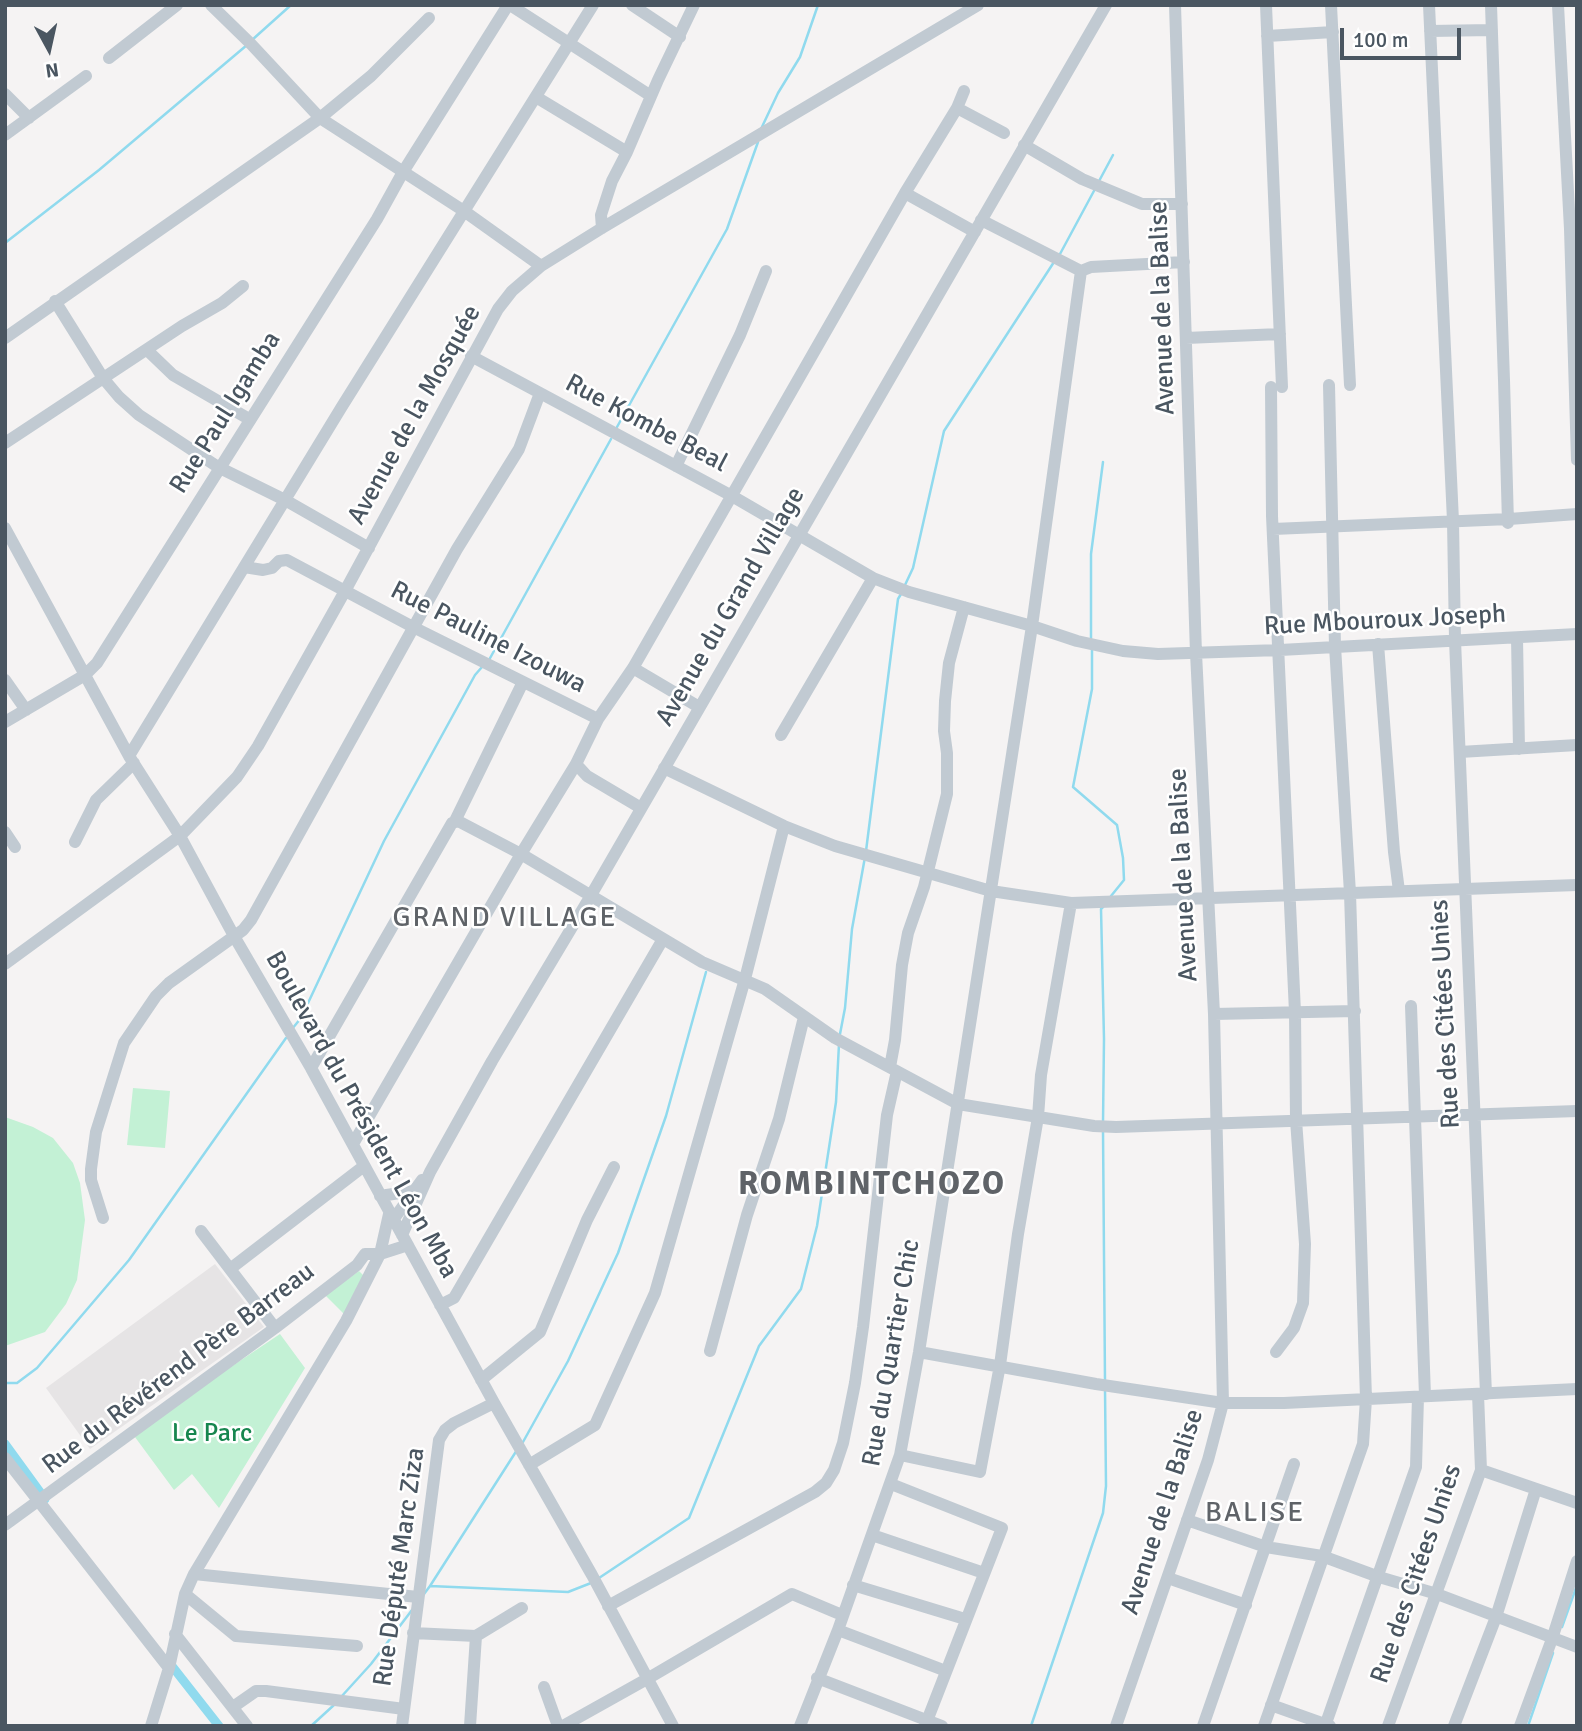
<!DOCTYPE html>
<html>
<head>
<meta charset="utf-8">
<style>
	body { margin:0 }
	#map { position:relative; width:1582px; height:1731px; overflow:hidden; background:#f5f3f3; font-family:Signika,sans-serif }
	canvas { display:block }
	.frame { position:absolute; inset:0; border:7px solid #4a5661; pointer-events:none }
	.north { position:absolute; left:14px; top:14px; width:70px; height:70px; -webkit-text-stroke:5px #fff; paint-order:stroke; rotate:172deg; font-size:19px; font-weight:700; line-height:28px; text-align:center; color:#4a5661 }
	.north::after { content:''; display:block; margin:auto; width:24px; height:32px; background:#4a5661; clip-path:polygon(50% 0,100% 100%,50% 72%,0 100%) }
	.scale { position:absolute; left:1340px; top:28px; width:121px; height:32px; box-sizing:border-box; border:4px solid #4a5661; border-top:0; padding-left:9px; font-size:21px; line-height:24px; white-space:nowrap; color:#4a5661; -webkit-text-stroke:5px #fff; paint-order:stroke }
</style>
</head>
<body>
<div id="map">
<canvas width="1582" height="1731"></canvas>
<div class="frame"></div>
<div class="north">N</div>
<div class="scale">100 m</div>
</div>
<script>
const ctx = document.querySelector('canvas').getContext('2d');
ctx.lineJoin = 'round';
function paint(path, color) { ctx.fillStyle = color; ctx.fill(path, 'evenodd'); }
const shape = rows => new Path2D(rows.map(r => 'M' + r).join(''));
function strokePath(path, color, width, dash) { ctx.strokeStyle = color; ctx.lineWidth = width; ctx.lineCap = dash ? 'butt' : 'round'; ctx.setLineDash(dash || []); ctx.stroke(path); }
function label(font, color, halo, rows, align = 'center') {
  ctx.font = font + ' Signika,sans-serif'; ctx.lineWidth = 5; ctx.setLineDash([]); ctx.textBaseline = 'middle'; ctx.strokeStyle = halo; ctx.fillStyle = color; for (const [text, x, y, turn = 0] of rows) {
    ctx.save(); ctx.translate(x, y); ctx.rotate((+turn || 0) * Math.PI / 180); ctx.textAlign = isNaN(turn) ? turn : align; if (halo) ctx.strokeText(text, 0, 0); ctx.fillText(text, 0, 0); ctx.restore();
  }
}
paint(shape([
	[215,1264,264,1327,90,1449,46,1388]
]), '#e6e4e5');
paint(shape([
	[133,1088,170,1091,165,1148,127,1145],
	[5,1117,33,1127,53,1138,73,1163,80,1183,85,1220,77,1280,66,1304,45,1332,5,1346],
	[359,1271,367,1279,346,1316,325,1295],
	[280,1334,305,1368,219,1508,192,1474,174,1490,132,1433]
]), '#c3f1d5');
strokePath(shape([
	[252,40,291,5],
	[761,129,778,93,800,57,818,5],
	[1098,183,1113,155],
	[5,243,99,170,247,45],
	[1060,254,1095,189],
	[617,427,727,229,758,142],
	[905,585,913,568,944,431,1054,262],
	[1091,639,1091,554,1103,462],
	[1092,650,1092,689,1073,787,1117,825,1123,858,1124,880,1111,896],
	[489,660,611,439],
	[866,851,898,599,901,594],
	[1103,907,1101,909,1104,1039,1103,1123],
	[292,1029,301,1018,384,841,475,675,482,667],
	[840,1034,845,1008,852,929,865,857],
	[1103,1130,1105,1382],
	[5,1383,17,1383,37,1368,129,1260,286,1038],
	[523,1442,568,1361,618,1253,666,1116,706,972],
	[599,1578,689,1518,759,1346,801,1289,817,1226,836,1102,839,1044],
	[430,1586,517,1450],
	[424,1594,430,1586,568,1592,591,1583],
	[1562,1627,1577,1585],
	[341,1697,371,1664,412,1610],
	[311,1726,334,1705],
	[1031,1726,1103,1513,1106,1486,1105,1389],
	[1528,1726,1553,1653]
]), '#90daee', 2.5);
strokePath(shape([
	[5,1444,45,1499],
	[168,1661,219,1726]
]), '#90daee', 9);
strokePath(shape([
	[211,5,251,44,320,118,464,211,541,266],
	[510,5,651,96],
	[632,5,680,37],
	[1266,5,1282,387],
	[1331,5,1350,385],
	[1429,5,1453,521,1455,640,1486,1394],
	[1491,5,1504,380],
	[1558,5,1570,229,1577,460],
	[1430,31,1492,30],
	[1267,36,1333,32],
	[109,58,177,5],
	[5,94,29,118],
	[536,97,627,152],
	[957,108,1004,133],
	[5,135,86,76],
	[1024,145,1082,179,1142,204,1182,204],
	[905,193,975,232],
	[981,220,1081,271],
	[602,228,601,215,612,181,627,152,658,80,694,5],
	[55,301,103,378,119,397,139,415,218,467,285,500,369,548],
	[5,338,320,118,371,76,429,18],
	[1186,338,1280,334],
	[147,350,173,375,249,419],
	[471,356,732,496,873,578,909,592,1032,626,1077,641,1123,651,1158,654,1280,650,1577,634],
	[1504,380,1508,523],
	[1271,387,1272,516,1295,1012,1296,1120,1305,1244,1303,1303,1294,1328,1276,1352],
	[5,443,182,326,222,303,243,286],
	[676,466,740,335,766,271],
	[5,528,129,756,180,836,234,936,311,1068,494,1403,592,1575,673,1726],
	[1273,529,1509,519,1577,514],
	[244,567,263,570,272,568,279,561,287,560,413,627,598,719],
	[1517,638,1519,749],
	[1378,644,1394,852,1399,891],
	[633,668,699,707],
	[5,680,26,710],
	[5,722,85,675,97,663,377,219,403,172,508,5],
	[781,735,873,578],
	[1460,752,1577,745],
	[129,756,341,408,593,5],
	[576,764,587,776,641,808],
	[664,768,784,826,835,846,991,891,1071,903,1577,885],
	[455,821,523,682],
	[5,832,15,847],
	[75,842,96,800,134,763],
	[5,964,180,836,237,777,258,746,345,591,498,309,512,291,541,266,602,228,978,5],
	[1411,1006,1425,1396],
	[1214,1014,1355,1011],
	[890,1067,895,1040,902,965,908,933,924,887,947,794,947,753,944,731,945,701,949,663,964,607],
	[311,1068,452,823,458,821,521,854,702,962,765,989,835,1038,958,1104,1094,1126,1116,1127,1577,1111],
	[353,1144,521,854,576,764,598,719,633,668,905,193,957,108,964,91],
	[380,1196,413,1191],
	[103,1218,91,1180,91,1169,96,1132,124,1043,156,996,169,983,243,930,251,920,457,549,519,449,540,393],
	[393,1220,422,1180],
	[201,1231,275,1328],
	[402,1235,430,1172,492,1061,590,897,1106,5],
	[230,1269,364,1166],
	[440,1305,454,1298,663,939],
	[710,1351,747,1215,779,1119,804,1017],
	[919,1352,1096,1384,1223,1403,1284,1403,1577,1389],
	[481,1380,540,1332,587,1220,614,1167],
	[900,1455,980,1472,1000,1365,1018,1234,1038,1117,1041,1075,1071,903],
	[5,1458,169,1668],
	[529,1465,595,1425,655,1293,745,979,784,826],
	[1481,1470,1577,1503],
	[891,1484,1002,1528,925,1726],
	[1187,1520,1266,1547,1322,1556,1379,1577,1437,1594,1577,1647],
	[5,1525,275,1328,357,1265,365,1254,380,1254,408,1245],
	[872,1535,984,1573],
	[194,1574,418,1597],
	[1168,1578,1246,1605],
	[853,1585,965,1619],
	[185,1594,236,1636,357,1646],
	[608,1606,815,1492,826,1483,834,1470,843,1443,855,1383,863,1327,887,1115,897,1071],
	[838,1630,946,1671],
	[413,1633,476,1636,470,1726],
	[175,1634,247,1726],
	[476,1636,522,1608],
	[817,1678,942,1726],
	[544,1687,558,1726],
	[1271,1705,1330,1726],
	[233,1707,256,1691,266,1691,404,1709],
	[151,1726,169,1668,185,1594,194,1574,346,1321,380,1254,389,1214],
	[402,1726,439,1440,445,1430,454,1423,494,1403],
	[563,1726,647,1679,792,1594,842,1615],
	[800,1726,838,1630,900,1455,919,1352,1032,626,1081,271,1091,267,1184,262],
	[1116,1726,1208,1460,1223,1403,1214,1014,1196,653,1175,5],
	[1203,1726,1294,1464],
	[1264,1726,1363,1444,1366,1399,1350,893,1335,646,1329,385],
	[1325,1726,1416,1467,1418,1397],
	[1388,1726,1481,1470,1478,1394],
	[1454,1726,1496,1617,1536,1489],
	[1520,1726,1552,1639,1577,1561]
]), '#c1cad2', 12);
label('26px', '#4a5661', '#fff', [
	["Avenue de la Balise",1163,308,-92],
	["Rue Paul Igamba",226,413,-58],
	["Avenue de la Mosquée",415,415,-61],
	["Rue Kombe Beal",646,424,28],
	["Avenue du Grand Village",731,607,-60],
	["Rue Mbouroux Joseph",1385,621,-3],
	["Rue Pauline Izouwa",488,638,27],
	["Avenue de la Balise",1184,875,-93],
	["Rue des Citées Unies",1446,1014,-93],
	["Boulevard du Président Léon Mba",361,1115,61],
	["Rue du Quartier Chic",892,1353,-80],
	["Rue du Révérend Père Barreau",179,1369,-37],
	["Avenue de la Balise",1163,1512,-72],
	["Rue Député Marc Ziza",400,1567,-82],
	["Rue des Citées Unies",1417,1574,-71]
]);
label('26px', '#17864f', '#fff', [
	["Le Parc",212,1434]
]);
ctx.letterSpacing = '2px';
label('28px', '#5f6368', '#fff', [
	["GRAND VILLAGE",505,919],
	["BALISE",1255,1514]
]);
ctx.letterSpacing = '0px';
ctx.letterSpacing = '2px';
label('bold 33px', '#5f6368', '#fff', [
	["ROMBINTCHOZO",872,1185]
]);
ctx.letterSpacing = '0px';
</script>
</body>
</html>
